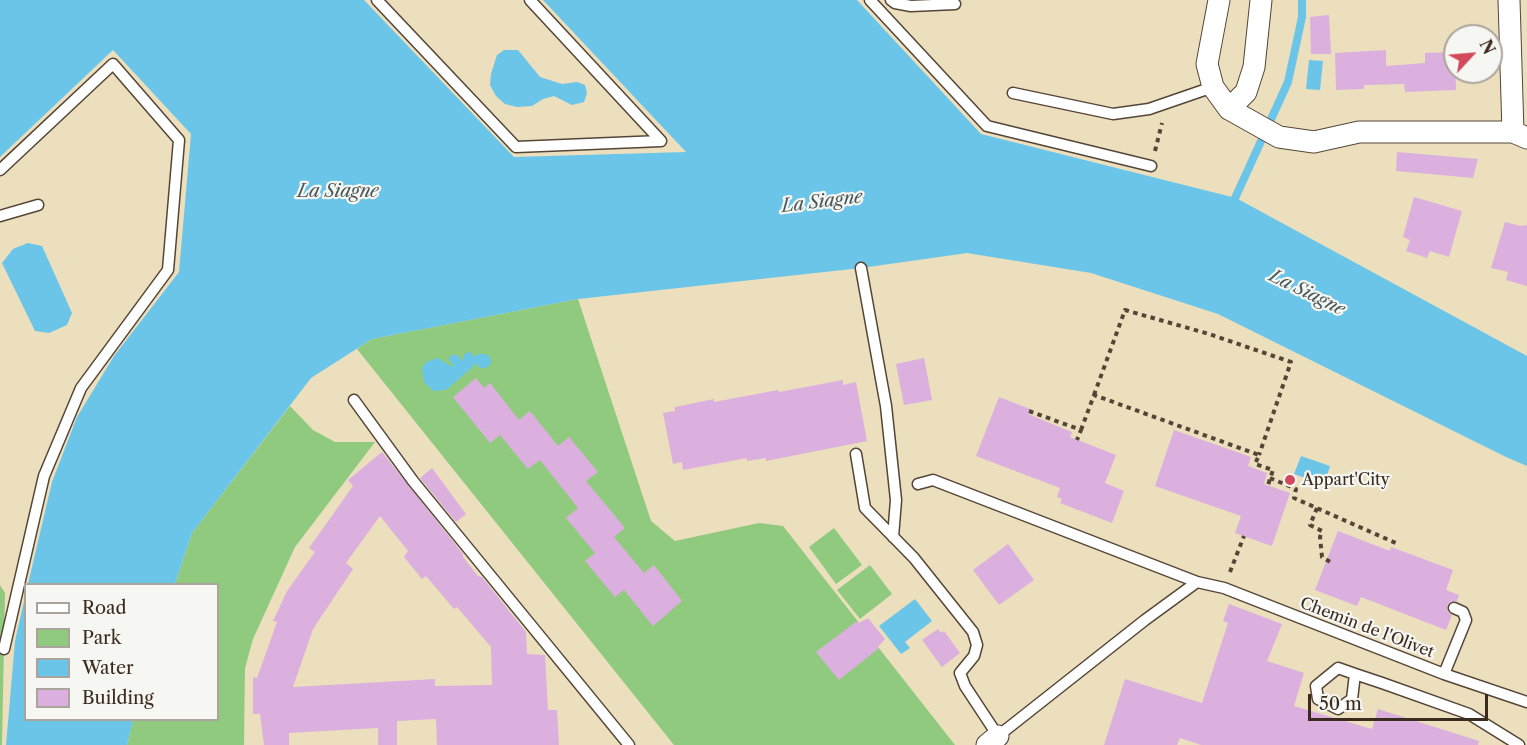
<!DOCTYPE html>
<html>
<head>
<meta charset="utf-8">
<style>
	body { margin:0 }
	#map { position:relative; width:1527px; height:745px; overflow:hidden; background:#ebdfbe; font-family:"Libre Caslon Text",serif }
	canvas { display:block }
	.legend { position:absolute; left:24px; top:583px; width:195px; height:138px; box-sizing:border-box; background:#f6f6f2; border:2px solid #aba49d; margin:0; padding:8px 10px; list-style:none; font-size:18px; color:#3b2a1e }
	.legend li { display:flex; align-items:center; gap:12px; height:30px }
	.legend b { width:30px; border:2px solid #aba49d }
	.north { position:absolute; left:1443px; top:24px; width:60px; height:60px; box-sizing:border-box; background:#f6f6f2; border:2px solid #aba49d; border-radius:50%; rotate:64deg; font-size:16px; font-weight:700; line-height:24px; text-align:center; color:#3b2a1e }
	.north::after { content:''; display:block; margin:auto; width:21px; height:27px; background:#d1495b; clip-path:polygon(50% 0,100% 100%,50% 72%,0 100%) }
	.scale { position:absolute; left:1308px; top:694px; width:180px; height:27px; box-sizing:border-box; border:3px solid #3b2a1e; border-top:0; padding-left:8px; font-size:18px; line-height:21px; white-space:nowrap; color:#3b2a1e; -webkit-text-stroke:4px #f6f6f2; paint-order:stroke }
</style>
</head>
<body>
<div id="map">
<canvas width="1527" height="745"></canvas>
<ul class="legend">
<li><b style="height:8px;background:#fff"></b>Road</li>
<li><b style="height:16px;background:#90ca7e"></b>Park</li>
<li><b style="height:16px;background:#6ac5e8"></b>Water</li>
<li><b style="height:16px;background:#dbb0de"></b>Building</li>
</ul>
<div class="north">N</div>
<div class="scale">50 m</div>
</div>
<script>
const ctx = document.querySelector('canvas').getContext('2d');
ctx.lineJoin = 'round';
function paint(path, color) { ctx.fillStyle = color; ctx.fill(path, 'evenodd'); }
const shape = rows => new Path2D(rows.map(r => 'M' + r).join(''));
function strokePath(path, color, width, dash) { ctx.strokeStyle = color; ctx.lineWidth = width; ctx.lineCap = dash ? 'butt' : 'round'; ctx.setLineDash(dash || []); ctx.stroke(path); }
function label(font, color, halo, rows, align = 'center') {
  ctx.font = font + ' "Libre Caslon Text",serif'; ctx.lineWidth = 4.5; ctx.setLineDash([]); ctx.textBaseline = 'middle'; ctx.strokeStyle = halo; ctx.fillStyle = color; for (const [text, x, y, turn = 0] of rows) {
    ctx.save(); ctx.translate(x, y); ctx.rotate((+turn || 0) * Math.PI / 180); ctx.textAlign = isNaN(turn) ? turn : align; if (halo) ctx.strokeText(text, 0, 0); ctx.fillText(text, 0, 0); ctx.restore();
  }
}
paint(shape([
	[578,299,651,521,675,541,759,523,783,526,955,745,674,745,357,349,372,339],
	[290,406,313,430,335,442,375,442,295,547,253,639,245,668,244,745,127,745,133,720,218,720,218,584,175,584,192,533],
	[834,528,862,565,836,584,809,547],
	[870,565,892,594,860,619,837,590],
	[0,585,5,593,2,745,0,745]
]), '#90ca7e');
paint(shape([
	[0,0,364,0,514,157,686,152,543,0,857,0,981,134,1236,198,1527,356,1527,466,1506,457,1218,314,1091,273,967,253,861,268,578,299,372,339,311,378,192,533,175,584,28,584,52,482,77,417,114,356,179,272,191,134,113,50,0,157],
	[504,50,518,50,540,77,562,84,577,82,585,85,587,93,584,102,572,105,554,96,543,99,532,106,517,107,505,104,496,96,490,85,491,74,497,55],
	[1309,60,1323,61,1320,90,1306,89],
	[28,243,42,246,72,313,67,325,49,333,35,331,2,263,13,249],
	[469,351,474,357,478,354,485,354,490,357,491,362,489,366,484,368,479,368,477,363,446,390,433,391,424,382,422,368,426,362,438,358,452,367,454,365,451,363,449,358,452,355,457,355,462,361,464,355],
	[1301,456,1330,466,1324,485,1294,474],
	[25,597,26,720,133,720,127,745,6,745,15,641],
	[915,599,932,621,905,642,910,648,901,654,879,626]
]), '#6ac5e8');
strokePath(shape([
	[1231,207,1288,82,1302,17,1302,0]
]), '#6ac5e8', 8);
paint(shape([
	[1329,15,1331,54,1311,54,1310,17],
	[1386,50,1386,66,1425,63,1425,53,1455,52,1456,90,1405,92,1404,84,1364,85,1364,89,1336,90,1335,53],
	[1397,152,1478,159,1473,178,1396,171],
	[1414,197,1462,211,1449,257,1430,251,1427,258,1406,251,1410,240,1403,237],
	[1505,222,1521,226,1527,225,1527,286,1506,280,1508,272,1491,268],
	[924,358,932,400,904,405,896,364],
	[476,378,484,388,490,383,519,420,530,411,558,446,569,437,598,472,586,481,625,528,614,537,644,573,654,565,682,601,653,626,624,590,615,597,585,561,595,553,566,518,578,508,540,460,528,469,500,435,490,443,453,397],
	[843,380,843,385,856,382,867,441,766,461,766,458,747,461,747,458,683,470,682,462,673,464,663,413,675,411,675,407,714,399,714,402,778,390,779,392],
	[999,397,1030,409,1028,414,1072,432,1070,437,1116,455,1105,483,1124,491,1112,523,1060,503,1062,499,1057,497,1060,488,976,456],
	[1174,430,1251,457,1248,466,1267,473,1264,484,1290,493,1272,546,1235,533,1241,516,1155,486],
	[382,452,463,554,463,557,478,576,482,577,526,632,527,654,545,655,548,710,557,710,559,745,437,745,436,719,397,721,397,745,378,745,378,728,289,733,289,745,264,745,260,714,253,714,253,677,257,678,277,622,273,621,287,591,315,552,309,548,353,486,348,480],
	[380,516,408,551,404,557,422,579,426,576,454,609,457,607,491,647,492,685,435,686,435,679,293,687,313,629,353,569,346,563],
	[432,468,466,514,456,522,420,478],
	[1338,531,1390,551,1391,547,1453,570,1446,590,1459,595,1457,601,1450,602,1447,606,1448,612,1452,615,1446,630,1361,597,1357,606,1315,590],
	[1008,544,1034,580,999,605,973,570],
	[1229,604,1282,624,1267,661,1304,673,1294,706,1372,729,1378,709,1479,741,1478,745,1201,745,1180,738,1177,745,1104,745,1125,679,1202,703,1228,623,1223,621],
	[868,618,885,639,878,647,879,648,839,680,816,652,857,621,859,623],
	[938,629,941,633,944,631,960,653,942,667,922,640]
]), '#dbb0de');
const lane = shape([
	[377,0,516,147,661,141,530,0],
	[870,0,987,126,1151,166],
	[891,0,895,3,911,6,955,4],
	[1013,93,1113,114,1149,109,1213,87],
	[0,170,113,64,179,140,168,270,81,388,44,476,4,649],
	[0,216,38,205],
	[861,268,886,406,896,500,893,537],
	[354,400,413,481,629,745],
	[856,454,865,508,914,558,973,632,977,645,974,656,960,673,965,686,998,736,1145,620,1197,582],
	[918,484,933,480,1197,582,1224,588,1444,674,1527,702],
	[1355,674,1352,699,1338,709,1318,699,1316,686,1338,668,1355,674,1382,683,1469,714,1519,745],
	[1444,674,1466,620,1463,612,1454,608]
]);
const street = shape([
	[1219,0,1207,64,1213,87,1229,109,1279,137,1314,142,1359,132,1513,132,1527,138],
	[1509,0,1513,132],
	[1229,109,1246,92,1254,67,1261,0],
	[987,745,998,736]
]);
strokePath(lane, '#554536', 13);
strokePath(street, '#554536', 23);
strokePath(shape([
	[1155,151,1162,123],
	[1094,395,1125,310,1209,334,1291,362,1259,455],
	[1029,411,1081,430,1077,440],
	[1081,430,1094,395,1259,455,1255,464,1273,470,1268,485],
	[1270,478,1296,489,1294,498,1398,544],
	[1317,508,1310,525,1322,531,1320,537,1322,557,1332,563],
	[1230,572,1244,536]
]), '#554536', 4, [4.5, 4.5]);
strokePath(lane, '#fff', 10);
strokePath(street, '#fff', 21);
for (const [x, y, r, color] of [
	[1290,480,6,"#d1495b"]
]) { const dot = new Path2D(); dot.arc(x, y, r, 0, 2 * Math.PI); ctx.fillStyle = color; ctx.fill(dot); strokePath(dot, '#f6f6f2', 2); }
label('16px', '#3b2a1e', '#f6f6f2', [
	["Appart'City",1302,480]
], 'left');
label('16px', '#3b2a1e', '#f6f6f2', [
	["Chemin de l'Olivet",1367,628,21]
]);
label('italic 18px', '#49585b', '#f6f6f2', [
	["La Siagne",338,192],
	["La Siagne",822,202,-7],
	["La Siagne",1307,293,26]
]);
</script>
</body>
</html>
